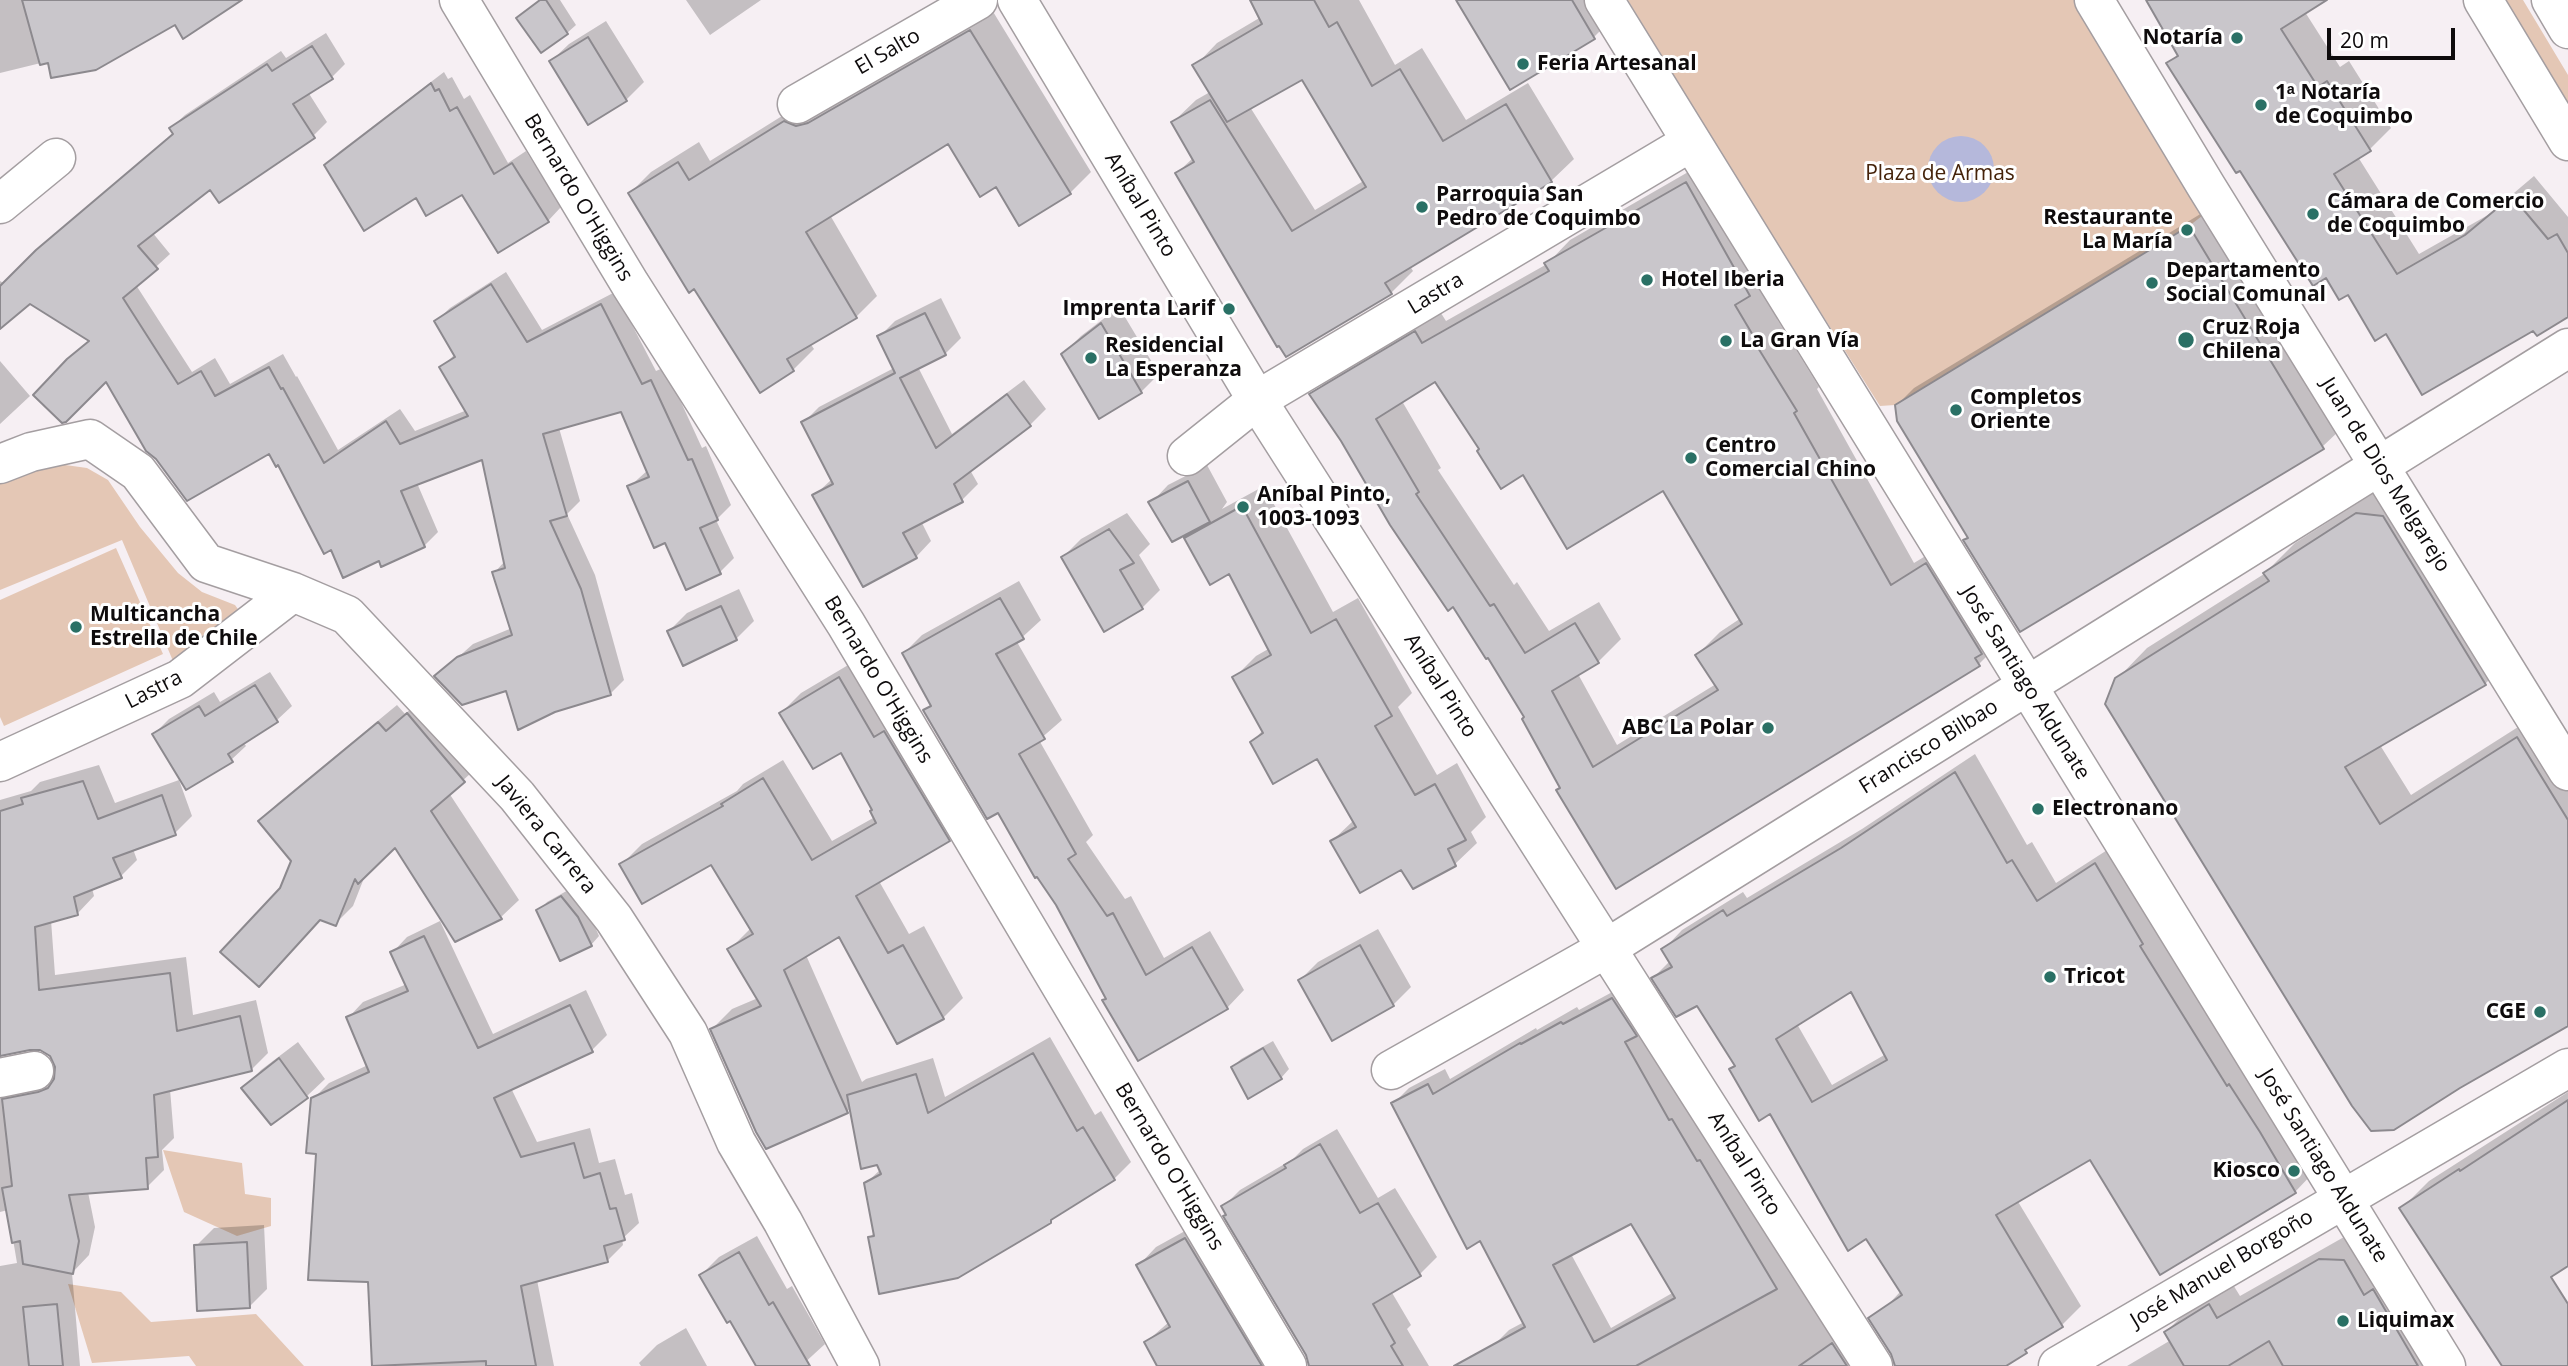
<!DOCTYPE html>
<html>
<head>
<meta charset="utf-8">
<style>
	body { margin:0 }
	#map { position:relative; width:2568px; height:1366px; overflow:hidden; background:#f6eff3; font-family:"Open Sans",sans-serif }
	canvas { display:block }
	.scale { position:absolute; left:2327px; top:28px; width:128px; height:32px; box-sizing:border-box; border:4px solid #0e0b0c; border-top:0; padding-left:9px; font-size:21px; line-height:24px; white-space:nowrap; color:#0e0b0c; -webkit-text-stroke:5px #fff; paint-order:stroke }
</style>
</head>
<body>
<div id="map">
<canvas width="2568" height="1366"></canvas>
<div class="scale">20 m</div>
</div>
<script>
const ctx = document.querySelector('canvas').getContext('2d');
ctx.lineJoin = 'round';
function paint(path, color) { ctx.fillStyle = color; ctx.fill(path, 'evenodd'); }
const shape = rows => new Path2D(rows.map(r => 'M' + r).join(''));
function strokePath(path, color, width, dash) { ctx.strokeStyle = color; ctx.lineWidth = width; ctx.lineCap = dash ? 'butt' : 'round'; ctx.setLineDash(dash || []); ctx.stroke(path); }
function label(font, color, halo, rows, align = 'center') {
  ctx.font = font + ' "Open Sans",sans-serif'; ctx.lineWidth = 6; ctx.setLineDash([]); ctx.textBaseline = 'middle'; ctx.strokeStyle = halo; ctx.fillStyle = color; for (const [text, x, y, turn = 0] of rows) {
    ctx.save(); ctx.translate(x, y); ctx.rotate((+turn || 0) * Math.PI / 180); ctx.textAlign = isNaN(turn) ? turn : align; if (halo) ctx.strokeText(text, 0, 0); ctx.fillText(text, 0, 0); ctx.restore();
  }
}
paint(shape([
	[1628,0,2074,0,2202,216,2189,226,1895,405,1880,406,1702,125],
	[2504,0,2523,0,2568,75,2568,106],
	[58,464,87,468,108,480,140,527,178,573,202,592,235,605,240,612,173,661,122,540,0,590,0,483,47,465],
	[116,548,163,654,4,726,0,717,0,600],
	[163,1150,242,1163,245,1194,271,1198,271,1226,237,1236,184,1212],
	[68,1284,121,1292,151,1322,256,1314,304,1366,196,1366,189,1356,92,1363]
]), '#e4c7b5');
paint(shape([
	'1928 169a33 33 0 1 1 66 0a33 33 0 1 1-66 0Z'
]), '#b5b8db');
paint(shape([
	[0,0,241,0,176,23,49,61,0,73],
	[539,0,560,0,576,25,567,33,519,18],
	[686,0,761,0,710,35],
	[1252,0,1359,0,1395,65,1422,48,1466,120,1528,83,1574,159,1551,181,1410,266,1413,271,1391,293,1280,344,1177,173,1194,157,1173,122,1196,100,1210,92,1195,66,1217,43,1261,17],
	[1303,77,1365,180,1315,210,1250,107],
	[1458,0,1607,0,1616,15,1594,37],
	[2149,0,2324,0,2305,12,2340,67,2349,61,2391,128,2370,149,2358,157,2419,254,2488,215,2534,176,2568,217,2568,315,2534,328,2387,332,2348,293,2327,275,2240,169,2169,63,2179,53],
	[992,10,1091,172,1070,193,996,184,948,142,830,215,877,296,856,317,810,343,814,349,793,370,761,391,695,287,630,193,651,172,699,142,710,161,806,101],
	[606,21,644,82,626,100,551,61,569,44],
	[326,33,345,64,332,77,308,92,327,122,313,136,210,187,152,232,170,254,136,285,192,372,215,358,230,384,283,354,296,377,297,376,338,450,400,409,415,431,467,410,442,367,455,354,436,321,450,308,506,272,542,330,615,292,656,371,665,367,702,448,706,446,731,505,716,520,734,558,720,572,666,541,629,487,648,470,622,410,559,428,580,501,567,514,595,575,624,680,610,694,507,689,437,676,473,644,512,628,494,573,505,561,483,458,417,483,438,532,424,546,380,559,331,548,270,452,106,379,69,360,90,340,30,302,0,327,0,281,5,284,52,236,174,133,171,128,185,115,281,51,286,58],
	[444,72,448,79,452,77,464,99,470,95,508,163,526,151,561,207,548,221,462,192,416,195,326,166,339,152],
	[1709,160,1779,318,1777,319,1819,387,1817,389,1914,563,1950,541,2002,641,1979,664,1561,787,1526,717,1489,655,1312,395,1335,372,1439,310,1446,321,1547,264,1570,240],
	[1436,380,1481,449,1523,473,1664,489,1741,618,1720,632,1697,655,1716,684,1617,745,1578,674,1598,662,1621,639,1599,602,1549,631,1517,582,1514,585,1438,470,1441,468,1402,401],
	[2207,210,2340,430,2322,447,1969,537,1896,406,1914,388],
	[941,298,961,338,945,354,918,367,952,434,1024,380,1046,409,1030,425,970,470,978,484,962,500,921,521,931,541,916,557,815,495,832,479,803,423,819,407,894,368,879,337,895,321],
	[1119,307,1159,374,1141,392,1063,354,1081,336],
	[0,361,30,396,0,424],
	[1207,465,1227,502,1222,509,1264,486,1333,612,1358,598,1412,693,1398,707,1437,775,1457,763,1486,817,1471,832,1477,843,1455,864,1413,887,1402,867,1332,841,1354,820,1317,756,1252,742,1263,730,1234,678,1256,656,1270,648,1230,572,1186,539,1197,528,1151,503,1168,485],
	[2388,484,2515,654,2485,684,2380,745,2411,795,2548,708,2568,742,2568,1024,2117,679,2147,648,2264,574,2295,543],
	[1127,513,1150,544,1139,555,1160,590,1142,608,1063,557,1081,539],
	[1019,581,1041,620,1017,642,1062,720,1039,740,1093,835,1086,842,1125,899,1131,896,1164,958,1210,931,1244,990,1227,1008,1107,998,1058,905,999,810,925,711,932,704,904,653,922,635],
	[739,589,754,621,736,639,669,631,687,613],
	[860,658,969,820,949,840,879,881,909,934,924,926,963,998,943,1018,840,935,806,955,862,1082,866,1079,933,1058,945,1097,1050,1037,1095,1115,1101,1111,1131,1162,1114,1179,1061,1212,1050,1222,870,1237,875,1232,865,1184,881,1169,851,1107,847,1112,712,1029,732,1009,758,998,729,950,751,928,712,863,622,864,642,844,737,791,743,784,783,760,832,841,875,817,874,810,842,750,781,713,801,693],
	[270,672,292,706,277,720,243,742,246,746,231,760,154,734,169,719,214,692,220,702],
	[425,697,482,763,449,793,519,900,501,917,456,940,395,845,366,873,353,906,335,924,281,889,293,861,260,821,278,803,397,705,405,714],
	[1975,754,2027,845,2032,842,2056,883,2115,845,2314,1172,2295,1192,2091,1157,2017,1200,2081,1306,2062,1325,2003,1366,1917,1366,1883,1310,1901,1291,1867,1237,1771,1112,1731,1069,1736,1064,1698,1004,1653,978,1670,961,1663,950,1682,930,1743,892,1747,898,1862,829],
	[1852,989,1886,1054,1832,1085,1797,1024],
	[99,765,115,803,179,780,192,816,175,833,133,849,137,860,121,876,92,888,94,896,78,913,51,920,55,975,186,957,193,1015,256,1000,268,1053,251,1070,170,1089,174,1138,162,1150,164,1170,147,1187,88,1192,95,1227,89,1255,72,1273,80,1366,0,1366,0,1266,17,1263,8,1210,0,1212,0,1075,22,1083,57,1076,57,1067,52,1056,42,1049,30,1048,0,1054,0,800,31,791,40,782],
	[570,889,587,908,599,936,591,945,539,911,547,902],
	[440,921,493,1034,586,990,607,1035,592,1050,511,1088,537,1142,590,1128,599,1163,615,1159,625,1195,632,1193,639,1223,622,1239,623,1245,608,1260,537,1280,554,1366,374,1366,370,1280,313,1099,329,1083,368,1065,348,1018,363,1002,407,984,392,953,407,937],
	[1378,929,1411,987,1393,1005,1300,980,1318,962],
	[1629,983,1856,1366,1504,1366,1493,1346,1509,1330,1524,1322,1480,1239,1393,1104,1409,1088,1445,1069,1450,1079,1536,1028,1537,1030,1577,1007,1579,1010],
	[1632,1222,1674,1292,1611,1328,1571,1254],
	[1273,1041,1289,1069,1281,1078,1233,1067,1241,1059],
	[298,1042,325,1079,307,1096,271,1123,244,1088,261,1070],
	[2568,1092,2568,1264,2402,1208,2429,1181],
	[1337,1129,1378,1198,1395,1188,1437,1257,1420,1274,1391,1291,1411,1325,1407,1329,1429,1366,1323,1366,1223,1207,1240,1190,1293,1159,1303,1149],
	[1203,1221,1279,1366,1159,1366,1146,1342,1169,1322,1139,1265,1156,1247],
	[264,1225,267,1289,249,1307,196,1246,214,1228],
	[757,1236,787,1289,792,1286,825,1344,801,1366,758,1366,731,1319,701,1275,719,1257],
	[2344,1237,2367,1237,2455,1366,2127,1366,2171,1340,2166,1332,2189,1309,2232,1283,2240,1296],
	[686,1328,707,1366,641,1366,639,1363,657,1345]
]), '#0003');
const building = shape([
	[22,0,242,0,183,39,175,25,96,70,51,78,48,63,40,65,22,0],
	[540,0,546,0,568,34,541,53,516,18,540,0],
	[1250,0,1314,0,1329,27,1337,22,1372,86,1400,69,1443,141,1506,104,1552,182,1385,283,1392,294,1286,357,1279,346,1277,347,1175,173,1194,162,1171,122,1210,100,1292,231,1366,187,1302,80,1227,122,1192,65,1262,24,1250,0],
	[1456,0,1572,0,1595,39,1510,90,1456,0],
	[2146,0,2327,0,2281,29,2318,87,2327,81,2371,151,2334,174,2397,274,2465,235,2512,196,2548,239,2557,234,2568,253,2568,317,2537,336,2533,331,2422,395,2386,334,2375,341,2348,295,2339,300,2326,278,2313,286,2240,171,2236,173,2166,63,2178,56,2146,0],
	[970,30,1071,194,1019,226,996,187,980,197,948,144,806,232,857,318,787,359,794,371,760,393,694,289,689,293,628,193,678,162,689,180,784,121,796,126,808,123,970,30],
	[588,37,627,101,588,125,549,61,588,37],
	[312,46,333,79,293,104,315,138,219,203,210,190,138,246,158,269,123,298,178,384,201,371,215,396,269,367,281,389,283,388,324,463,386,421,400,444,468,416,439,367,455,357,434,321,491,284,527,342,601,304,642,384,651,380,688,460,692,459,718,520,700,528,721,574,686,590,665,543,654,548,627,486,649,477,621,412,543,434,567,516,550,521,581,589,611,695,555,712,518,730,506,691,462,705,434,676,457,657,512,635,492,572,505,568,482,460,401,491,425,547,381,567,379,561,343,578,331,550,324,554,278,465,276,467,269,454,187,501,156,459,146,451,106,382,66,422,62,423,33,395,67,359,89,341,30,304,0,329,0,286,36,250,173,134,169,128,267,64,272,71,312,46],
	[431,83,435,91,439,89,450,111,457,107,494,174,512,163,549,222,498,253,462,195,426,216,416,198,364,231,324,165,431,83],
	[1686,182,1750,296,1735,305,1757,342,1755,343,1797,411,1794,413,1891,585,1926,563,1982,654,1975,658,1980,666,1616,889,1556,790,1560,788,1522,719,1524,717,1488,658,1486,659,1453,607,1448,611,1390,525,1341,441,1309,394,1415,331,1422,343,1549,271,1544,263,1686,182],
	[1435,382,1479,449,1477,451,1501,489,1523,475,1567,549,1663,491,1742,624,1695,655,1718,690,1593,767,1552,691,1599,663,1575,623,1525,653,1494,604,1490,606,1416,494,1419,492,1376,419,1435,382],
	[2189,226,2324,449,2020,632,1963,540,1968,538,1897,421,1895,405,2189,226],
	[925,313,946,355,900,378,936,448,1007,394,1031,426,954,484,963,502,903,533,917,558,863,587,812,495,833,484,801,422,895,373,877,336,925,313],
	[1101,323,1142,393,1099,419,1061,354,1101,323],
	[1188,481,1210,522,1172,542,1148,502,1188,481],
	[1242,506,1311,633,1336,619,1392,716,1375,726,1415,795,1435,784,1466,840,1448,849,1456,866,1413,889,1401,870,1360,893,1330,841,1356,827,1317,759,1273,784,1250,742,1263,733,1232,677,1271,655,1229,574,1210,585,1184,538,1242,506],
	[2356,513,2383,516,2486,685,2345,767,2380,824,2517,737,2568,820,2568,1026,2460,1088,2394,1130,2371,1131,2352,1106,2105,704,2115,678,2269,581,2263,573,2356,513],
	[1109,529,1134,563,1120,570,1143,609,1104,632,1061,557,1109,529],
	[1000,598,1024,639,996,654,1045,739,1019,754,1076,854,1068,859,1107,916,1113,913,1146,975,1192,947,1228,1009,1138,1061,1102,1000,1106,999,1056,905,1037,877,1035,878,998,813,987,819,923,710,931,706,902,653,1000,598],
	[721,606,737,640,683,666,667,631,721,606],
	[839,677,874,737,884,731,950,841,856,896,888,953,903,945,944,1019,897,1044,839,937,784,970,848,1113,766,1149,756,1132,710,1029,761,1006,727,949,753,934,711,865,642,904,619,864,723,806,721,804,763,778,812,860,876,823,870,811,872,810,841,753,813,769,779,713,839,677],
	[255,685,278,722,228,754,233,762,186,790,152,734,199,706,205,716,255,685],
	[407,713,465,782,431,811,502,919,455,942,395,848,358,884,355,879,336,926,320,920,259,987,220,952,280,888,291,861,258,821,378,722,386,731,407,713],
	[1955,772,2007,863,2012,860,2037,901,2095,863,2143,944,2140,946,2227,1086,2229,1084,2260,1132,2296,1193,2160,1275,2090,1160,1996,1215,2063,1327,2025,1350,2027,1353,2006,1366,1895,1366,1891,1354,1868,1318,1902,1295,1866,1239,1848,1251,1770,1114,1759,1121,1729,1069,1735,1066,1697,1006,1676,1017,1651,978,1672,967,1661,949,1723,910,1727,916,1841,848,1955,772],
	[1851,992,1887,1060,1812,1102,1776,1039,1851,992],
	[83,781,98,819,162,795,176,835,113,858,122,878,74,897,78,915,35,927,39,990,170,973,177,1031,240,1016,252,1071,154,1095,158,1157,146,1158,148,1189,69,1195,79,1241,73,1274,23,1264,20,1241,12,1243,2,1188,12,1186,2,1099,38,1092,48,1088,54,1079,55,1067,50,1056,40,1050,30,1050,0,1056,0,811,23,804,21,798,83,781],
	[561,896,578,917,592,946,560,961,536,910,561,896],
	[424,936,478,1048,570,1005,593,1052,494,1098,521,1157,574,1143,584,1178,600,1173,610,1209,616,1208,625,1240,604,1246,608,1262,521,1286,536,1366,486,1366,486,1361,372,1366,368,1282,308,1280,316,1154,306,1153,311,1098,369,1072,346,1017,408,991,390,952,424,936],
	[1360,945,1394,1006,1332,1041,1298,980,1360,945],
	[1612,998,1637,1036,1625,1042,1669,1120,1672,1119,1697,1161,1700,1160,1777,1289,1636,1366,1454,1366,1525,1327,1480,1241,1467,1249,1391,1103,1428,1084,1433,1094,1520,1043,1521,1044,1561,1022,1563,1024,1612,998],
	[1631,1224,1675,1298,1594,1342,1553,1265,1631,1224],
	[1263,1048,1282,1079,1248,1099,1231,1067,1263,1048],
	[1033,1053,1077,1131,1083,1127,1115,1180,1051,1220,1051,1223,958,1278,879,1294,868,1237,874,1236,864,1183,881,1174,877,1165,861,1169,847,1095,916,1074,928,1113,1033,1053],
	[279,1058,308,1098,271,1125,241,1088,279,1058],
	[2568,1100,2568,1266,2551,1277,2568,1304,2568,1366,2502,1366,2399,1208,2459,1169,2460,1171,2568,1100],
	[1320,1144,1360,1213,1378,1203,1421,1276,1373,1304,1395,1343,1391,1346,1403,1366,1309,1366,1306,1355,1223,1216,1226,1215,1221,1206,1286,1168,1284,1165,1320,1144],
	[1185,1238,1262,1366,1157,1366,1144,1342,1170,1327,1136,1265,1185,1238],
	[247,1242,250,1308,197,1311,194,1245,247,1242],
	[739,1252,769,1305,773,1302,810,1366,756,1366,730,1321,727,1323,699,1275,739,1252],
	[2319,1259,2344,1260,2364,1295,2373,1289,2418,1366,2283,1366,2269,1341,2228,1366,2184,1366,2164,1332,2209,1304,2217,1318,2319,1259],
	[57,1304,63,1366,29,1366,23,1307,57,1304],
	[1832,1343,1847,1366,1799,1366,1832,1343]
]);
paint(building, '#c9c6cb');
strokePath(building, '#8c898e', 2);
const minor = shape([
	[459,0,630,284,846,624,1287,1366],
	[2094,0,2206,186,2568,771],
	[797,104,978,0],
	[0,204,56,158],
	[1187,456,1257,400,1691,142],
	[0,464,31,452,90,439,138,472,206,563,293,592,347,615,517,796,614,919,688,1033,736,1142,783,1222,860,1366],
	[2027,685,2446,1366],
	[0,762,180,679,293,592],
	[1391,1070,1607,948,2568,348],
	[0,1078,34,1071],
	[2058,1366,2568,1068]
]);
const major = shape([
	[1017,0,1257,400,1873,1366],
	[1604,0,2027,685],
	[2483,0,2568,141],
	[2551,0,2568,29]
]);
strokePath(minor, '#a49ea1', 41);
strokePath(major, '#a49ea1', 41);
strokePath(minor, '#fff', 38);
strokePath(major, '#fff', 38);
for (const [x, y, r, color] of [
	[2237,38,7,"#2a7065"],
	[1523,64,7,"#2a7065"],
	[2261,105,7,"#2a7065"],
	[1422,207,7,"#2a7065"],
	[2313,214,7,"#2a7065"],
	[2187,230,7,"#2a7065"],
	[1647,280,7,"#2a7065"],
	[2152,283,7,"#2a7065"],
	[1229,309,7,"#2a7065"],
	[2186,340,9,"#2a7065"],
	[1726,341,7,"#2a7065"],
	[1091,358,7,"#2a7065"],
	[1956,410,7,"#2a7065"],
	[1691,458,7,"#2a7065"],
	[1243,507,7,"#2a7065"],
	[76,627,7,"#2a7065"],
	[1768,728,7,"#2a7065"],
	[2038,809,7,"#2a7065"],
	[2050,977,7,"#2a7065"],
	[2540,1012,7,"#2a7065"],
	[2294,1171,7,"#2a7065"],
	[2343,1321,7,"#2a7065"]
]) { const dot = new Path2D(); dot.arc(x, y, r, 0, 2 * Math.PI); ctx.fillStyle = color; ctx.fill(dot); strokePath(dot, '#fff', 2.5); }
label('bold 21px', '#0e0b0c', '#fff', [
	["Notaría",2223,38,"right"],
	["Feria Artesanal",1537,64],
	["1ᵃ Notaría",2275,93],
	["de Coquimbo",2275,117],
	["Parroquia San",1436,195],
	["Pedro de Coquimbo",1436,219],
	["Cámara de Comercio",2327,202],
	["de Coquimbo",2327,226],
	["Restaurante",2173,218,"right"],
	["La María",2173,242,"right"],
	["Departamento",2166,271],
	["Social Comunal",2166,295],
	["Hotel Iberia",1661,280],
	["Imprenta Larif",1215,309,"right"],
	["Cruz Roja",2202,328],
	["Chilena",2202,352],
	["La Gran Vía",1740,341],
	["Residencial",1105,346],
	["La Esperanza",1105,370],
	["Completos",1970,398],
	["Oriente",1970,422],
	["Centro",1705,446],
	["Comercial Chino",1705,470],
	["Aníbal Pinto,",1257,495],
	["1003-1093",1257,519],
	["Multicancha",90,615],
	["Estrella de Chile",90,639],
	["ABC La Polar",1754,728,"right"],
	["Electronano",2052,809],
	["Tricot",2064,977],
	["CGE",2526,1012,"right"],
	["Kiosco",2280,1171,"right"],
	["Liquimax",2357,1321]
], 'left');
label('21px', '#0e0b0c', '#fff', [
	["El Salto",888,52,-30],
	["Bernardo O'Higgins",578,198,59],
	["Aníbal Pinto",1140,205,59],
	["Lastra",1436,294,-31],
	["Juan de Dios Melgarejo",2385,475,58],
	["Bernardo O'Higgins",878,680,59],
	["José Santiago Aldunate",2025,683,58],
	["Aníbal Pinto",1440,686,58],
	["Lastra",154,690,-27],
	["Francisco Bilbao",1929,747,-32],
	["Javiera Carrera",546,835,51],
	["Aníbal Pinto",1744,1164,58],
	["José Santiago Aldunate",2323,1166,58],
	["Bernardo O'Higgins",1169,1167,59],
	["José Manuel Borgoño",2222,1269,-31]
]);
label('21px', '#45230a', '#fff', [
	["Plaza de Armas",1940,174]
]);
</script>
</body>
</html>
